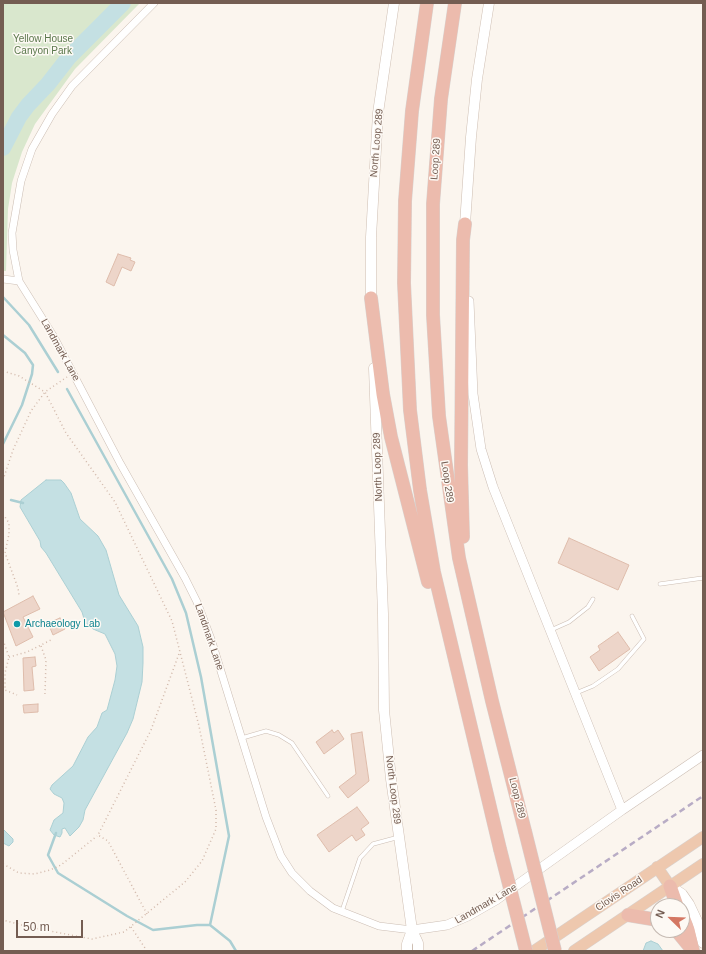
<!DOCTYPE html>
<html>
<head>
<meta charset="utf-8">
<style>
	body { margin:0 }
	#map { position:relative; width:706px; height:954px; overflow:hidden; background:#fbf5ee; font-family:Helvetica,sans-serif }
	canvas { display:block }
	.frame { position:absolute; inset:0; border:4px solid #745d52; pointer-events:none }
	.north { position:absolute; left:650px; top:898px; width:40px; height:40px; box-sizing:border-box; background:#fdf9f4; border:1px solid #c6bbb3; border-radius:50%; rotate:293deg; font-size:11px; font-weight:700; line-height:16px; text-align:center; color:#745d52 }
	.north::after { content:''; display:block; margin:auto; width:14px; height:18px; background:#d47763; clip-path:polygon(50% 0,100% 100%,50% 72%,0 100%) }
	.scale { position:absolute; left:16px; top:920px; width:67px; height:18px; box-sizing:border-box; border:2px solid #745d52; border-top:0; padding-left:5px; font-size:12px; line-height:14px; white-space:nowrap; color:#745d52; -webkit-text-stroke:3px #fdf9f4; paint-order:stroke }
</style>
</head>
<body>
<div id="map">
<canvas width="706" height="954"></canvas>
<div class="frame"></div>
<div class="north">N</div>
<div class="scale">50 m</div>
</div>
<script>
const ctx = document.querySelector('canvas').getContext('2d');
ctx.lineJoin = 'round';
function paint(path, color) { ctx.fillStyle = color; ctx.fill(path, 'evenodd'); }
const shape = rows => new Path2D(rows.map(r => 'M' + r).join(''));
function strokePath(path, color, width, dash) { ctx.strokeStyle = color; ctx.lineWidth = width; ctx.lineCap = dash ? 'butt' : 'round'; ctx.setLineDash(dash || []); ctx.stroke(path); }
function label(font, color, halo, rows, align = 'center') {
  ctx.font = font + ' Helvetica,sans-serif'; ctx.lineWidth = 3; ctx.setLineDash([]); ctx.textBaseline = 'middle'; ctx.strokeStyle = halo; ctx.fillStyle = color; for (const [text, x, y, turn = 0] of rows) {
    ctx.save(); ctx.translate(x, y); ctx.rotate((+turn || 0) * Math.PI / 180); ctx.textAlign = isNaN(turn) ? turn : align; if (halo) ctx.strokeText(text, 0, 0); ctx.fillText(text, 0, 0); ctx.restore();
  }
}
paint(shape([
	[3,3,140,3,75,69,35,124,22,152,12,183,8,209,6,271,3,271]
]), '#d9e7cd');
const water = shape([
	[46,480,61,480,64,483,71,493,80,519,98,536,106,550,119,595,138,626,143,647,143,663,142,682,133,719,127,733,85,810,83,820,79,827,70,836,65,828,62,829,62,833,60,837,54,835,50,830,54,820,63,813,64,803,62,798,54,794,50,789,52,785,73,766,88,737,97,727,102,713,107,710,115,680,117,666,115,654,105,634,93,629,85,622,82,612,46,553,41,547,40,541,20,507,21,500,46,480],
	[3,829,13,839,13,842,9,846,3,843,3,829],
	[651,941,658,944,663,951,643,951,646,943,651,941]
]);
paint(water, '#c4e0e3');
strokePath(water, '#abcfd3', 1);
strokePath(shape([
	[3,297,29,325,58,372],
	[3,335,25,353,33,365,32,374,22,405,3,444],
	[67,389,172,579,186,613,201,677,229,836,210,925],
	[11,500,23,503],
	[56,833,48,855,58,873,127,916,153,930,197,925,210,925,230,941,236,951]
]), '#abcfd3', 2.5);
strokePath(shape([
	[3,148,19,117,28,105,48,84,69,57,123,3]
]), '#c4e0e3', 16);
const building = shape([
	[118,254,131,258,130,260,135,262,131,271,122,267,114,286,106,282,118,254],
	[569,538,629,565,618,590,558,563,569,538],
	[33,596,40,609,23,617,33,637,16,646,3,612,33,596],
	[60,618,65,629,53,635,48,623,60,618],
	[618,632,630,649,599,671,590,657,600,650,598,646,618,632],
	[35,657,36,666,32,667,34,690,24,691,23,658,35,657],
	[38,704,38,712,24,713,23,705,38,704],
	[332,730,334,733,338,730,344,739,324,754,316,742,332,730],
	[362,732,369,781,348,798,339,787,356,774,351,734,362,732],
	[357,807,369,823,361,829,365,835,356,841,352,835,329,852,317,835,357,807]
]);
paint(building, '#edd5c9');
strokePath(building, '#debcab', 1);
const service = shape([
	[660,584,703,578],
	[551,630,569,622,588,607,593,599],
	[576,693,593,686,618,669,644,639,632,616],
	[242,738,266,731,279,735,292,743,328,796],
	[342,911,360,858,373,844,399,837]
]);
const minor = shape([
	[154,3,72,86,52,114,32,149,21,181,12,233,13,250,19,281,54,337,120,463,185,578,197,602,211,639,266,817,281,856,292,873,310,891,333,908,379,926,412,930],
	[3,279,19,281]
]);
const tertiary = shape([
	[469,301,473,394,481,449,493,487,622,810],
	[412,930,447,925,468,916,496,900,622,810,703,755]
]);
const secondary = shape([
	[465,224,471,137,477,79,489,3],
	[371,304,371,237,378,113,394,3],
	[374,368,383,614,384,710,391,779,412,930,418,943,418,951],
	[670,886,682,894,689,904,697,921,703,943],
	[407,951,407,944,412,930]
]);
const trunk = shape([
	[657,867,670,886],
	[534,951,703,837],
	[574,951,703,864]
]);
const motorway = shape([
	[427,3,412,111,405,201,404,283,410,410,420,490,434,572,500,849],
	[455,3,441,99,433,204,433,315,439,416,459,558,492,701,525,831],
	[371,298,383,394,391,437,428,582],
	[463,537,461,465,463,240,465,224],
	[670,886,677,906],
	[682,914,688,930,693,951],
	[628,915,658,920],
	[676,930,690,947]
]);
strokePath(service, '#ccbeb4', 4.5);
strokePath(minor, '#ccbeb4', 8);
strokePath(tertiary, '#ccbeb4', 10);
strokePath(secondary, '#cebeb2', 11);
strokePath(trunk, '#d8d2cf', 12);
strokePath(motorway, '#d8d2cf', 14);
strokePath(shape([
	[3,371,19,376,45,392,66,433,115,502,172,621,199,726,216,810,216,829,202,861,185,882,124,932,92,939,29,927,3,920],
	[3,480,13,450,31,411,45,392,67,377],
	[3,514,9,523,9,534,5,553,18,588,19,595],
	[3,640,9,657,5,673,5,690,17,695],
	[41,646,46,660,45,694],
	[9,657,27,652,51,640],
	[3,864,19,873,35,874,50,870,61,865,97,836],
	[147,914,108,841,98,835,151,730,180,651],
	[131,927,147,951]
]), '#d2b9ab', 1.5, [1, 3]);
strokePath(service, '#fff', 3.5);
strokePath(minor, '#fff', 7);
strokePath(tertiary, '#fff', 9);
strokePath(secondary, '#fff', 10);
strokePath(trunk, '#eec8ae', 11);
strokePath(motorway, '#ecbbad', 13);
strokePath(shape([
	[472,951,703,796]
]), '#b8acc5', 2.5, [6, 4]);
const motorwayBridge = shape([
	[525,831,555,951],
	[500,849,526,951]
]);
strokePath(motorwayBridge, '#d8d2cf', 14, []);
strokePath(motorwayBridge, '#ecbbad', 13);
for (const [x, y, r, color] of [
	[17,624,4,"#0f9aa8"]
]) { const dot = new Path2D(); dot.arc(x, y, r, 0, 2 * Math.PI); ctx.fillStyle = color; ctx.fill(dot); strokePath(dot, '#fdf9f4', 1.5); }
label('10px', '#5b784c', '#fdf9f4', [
	["Yellow House",43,39],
	["Canyon Park",43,51]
]);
label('10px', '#745d52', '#fdf9f4', [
	["North Loop 289",377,143,-85],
	["Loop 289",436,159,-86],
	["Landmark Lane",60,350,61],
	["North Loop 289",378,467,-92],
	["Loop 289",447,482,82],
	["Landmark Lane",209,637,71],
	["North Loop 289",393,790,83],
	["Loop 289",517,798,76],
	["Clovis Road",619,894,-34],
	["Landmark Lane",486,904,-30]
]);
label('10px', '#0d838f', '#fdf9f4', [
	["Archaeology Lab",25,624]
], 'left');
</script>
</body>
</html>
